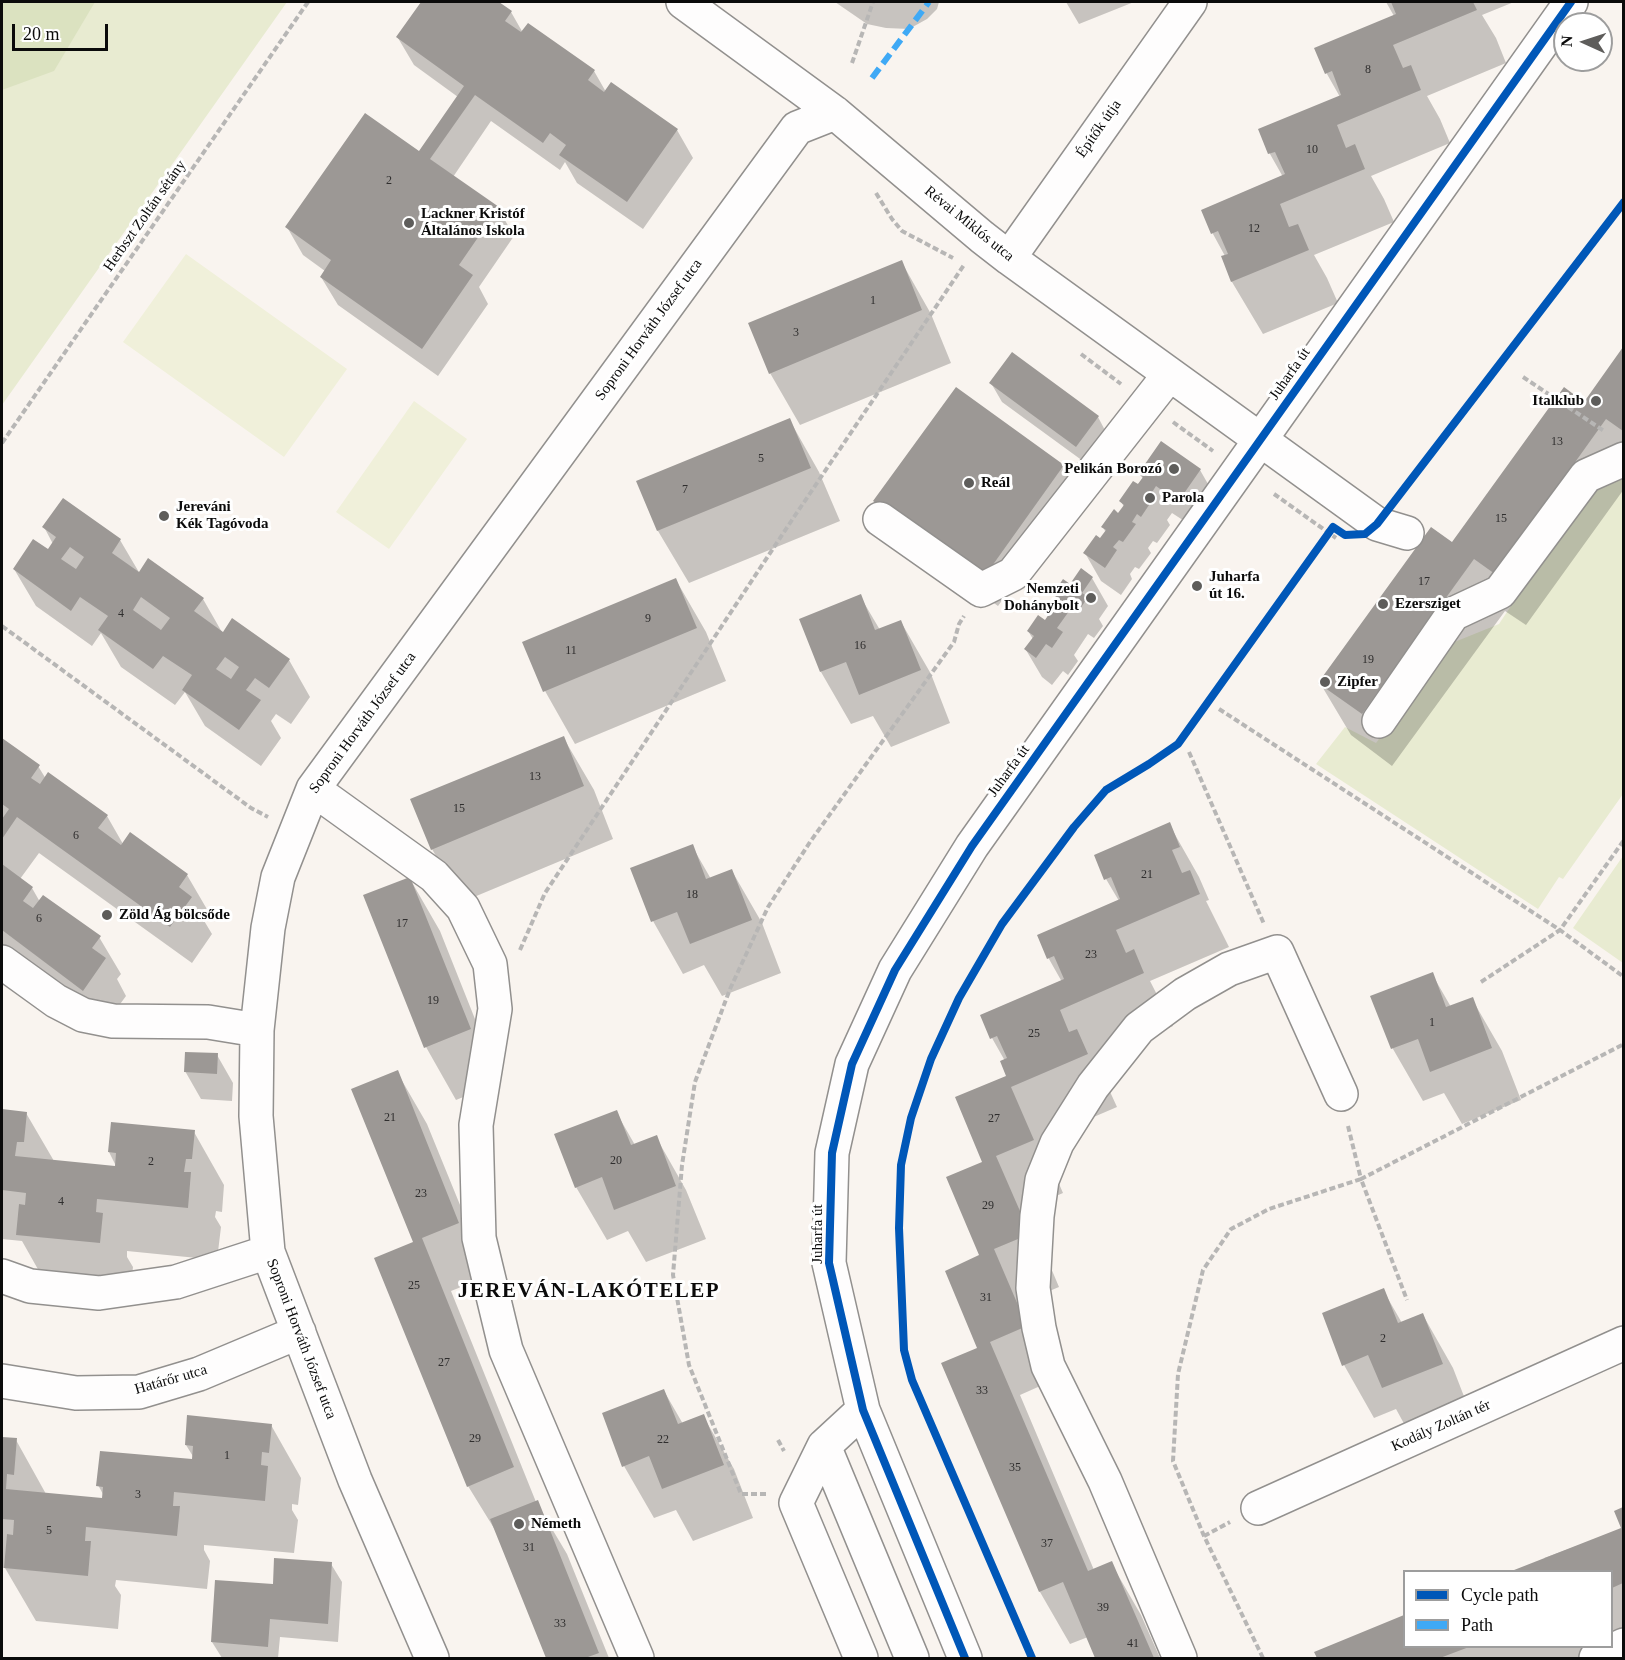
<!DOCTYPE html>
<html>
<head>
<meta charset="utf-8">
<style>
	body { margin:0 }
	#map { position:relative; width:1625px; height:1660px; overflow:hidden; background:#f9f4ef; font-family:"Times New Roman",serif }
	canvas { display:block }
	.frame { position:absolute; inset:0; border:3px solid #0b0b0b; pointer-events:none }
	.legend { position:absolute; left:1403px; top:1570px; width:210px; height:78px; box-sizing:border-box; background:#fff; border:2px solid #9d9d9d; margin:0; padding:8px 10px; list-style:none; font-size:18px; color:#0b0b0b }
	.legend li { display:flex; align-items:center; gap:12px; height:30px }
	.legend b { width:30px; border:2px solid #9d9d9d }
	.north { position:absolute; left:1553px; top:12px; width:60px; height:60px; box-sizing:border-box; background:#fff; border:2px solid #9d9d9d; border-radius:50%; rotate:273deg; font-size:16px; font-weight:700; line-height:24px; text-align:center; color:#0b0b0b }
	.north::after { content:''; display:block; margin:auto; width:21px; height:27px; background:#5e5d5b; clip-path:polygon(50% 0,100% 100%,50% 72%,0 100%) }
	.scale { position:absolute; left:12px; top:24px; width:96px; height:27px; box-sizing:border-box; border:3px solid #0b0b0b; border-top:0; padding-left:8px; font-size:18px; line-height:21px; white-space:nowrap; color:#0b0b0b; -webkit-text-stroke:4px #fff; paint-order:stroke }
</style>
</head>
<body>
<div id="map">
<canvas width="1625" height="1660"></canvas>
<div class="frame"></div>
<ul class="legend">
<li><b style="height:8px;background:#0057b8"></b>Cycle path</li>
<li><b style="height:8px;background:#3fa9f5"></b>Path</li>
</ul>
<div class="north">N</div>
<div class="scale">20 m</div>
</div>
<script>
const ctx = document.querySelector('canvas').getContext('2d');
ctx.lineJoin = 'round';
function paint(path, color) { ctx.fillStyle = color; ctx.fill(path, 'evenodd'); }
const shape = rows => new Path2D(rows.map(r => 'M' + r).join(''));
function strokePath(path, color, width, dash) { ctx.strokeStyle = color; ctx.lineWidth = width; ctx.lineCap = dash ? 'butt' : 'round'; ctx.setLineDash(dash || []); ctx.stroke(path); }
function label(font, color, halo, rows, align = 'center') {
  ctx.font = font + ' "Times New Roman",serif'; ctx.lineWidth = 6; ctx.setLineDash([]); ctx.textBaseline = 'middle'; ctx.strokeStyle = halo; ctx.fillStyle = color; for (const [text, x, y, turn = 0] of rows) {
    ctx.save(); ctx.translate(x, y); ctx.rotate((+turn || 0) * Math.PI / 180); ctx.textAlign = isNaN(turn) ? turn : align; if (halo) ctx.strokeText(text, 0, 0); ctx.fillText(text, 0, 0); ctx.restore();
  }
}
paint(shape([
	[2,2,287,2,2,405],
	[1623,476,1623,794,1563,879,1559,877,1538,909,1316,764,1345,727,1376,743,1447,645,1499,624,1587,491],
	[1623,856,1623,963,1573,928]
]), '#e8ebd1');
paint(shape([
	[2,2,95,2,54,71,2,90]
]), '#dbe2c0');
paint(shape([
	[186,254,347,369,284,457,123,342],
	[414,401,467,439,389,549,336,512]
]), '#f0f0da');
paint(shape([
	[423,2,496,2,511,12,523,33,594,71,606,92,611,84,677,130,693,158,643,229,577,183,565,162,560,170,491,121,453,177,498,208,514,236,479,287,488,304,438,376,338,305,321,277,325,271,303,255,287,227,419,153,458,97,414,65,398,38],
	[835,2,939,2,937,9,927,19,909,29,886,28,867,24],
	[1066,2,1134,2,1079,24],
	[1386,2,1514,2,1482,15,1496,38,1506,63,1427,96,1440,119,1450,143,1371,176,1384,199,1394,222,1314,255,1327,278,1338,303,1263,334,1232,282,1223,257,1225,256,1213,234,1203,210,1283,177,1270,154,1260,130,1340,97,1327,74,1316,49,1394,16],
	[901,261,931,314,951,363,800,425,770,373],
	[1624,349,1624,489,1526,625,1505,611,1392,766,1351,735,1320,683,1584,404],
	[991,383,1098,417,1108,436,1087,464,1002,402],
	[789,419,819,472,840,521,689,583,658,531,638,482],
	[1063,466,1079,494,998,606,891,529],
	[1200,470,1216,498,1195,528,1172,513,1167,520,1170,525,1157,543,1153,541,1148,548,1151,553,1139,569,1135,567,1130,574,1132,579,1121,595,1101,581,1085,553,1101,540,1106,533,1103,527,1119,515,1124,507,1121,501,1143,479,1140,474],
	[44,527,120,540,140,574,203,599,223,634,289,660,310,697,291,724,276,714,271,721,281,738,261,766,205,726,185,692,175,705,121,667,101,633,92,646,36,606,14,569,48,551,53,544],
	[1092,578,1108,606,1099,619,1103,626,1094,638,1088,634,1074,655,1078,661,1068,675,1063,671,1052,685,1042,677,1026,650,1033,639,1028,631,1045,622,1059,602,1054,594],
	[676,580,706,632,726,681,575,744,545,691],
	[860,596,880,630,901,622,931,674,950,723,891,747,873,716,851,724,821,672],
	[563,737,594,790,613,839,462,902,432,849],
	[2,740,38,766,46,779,107,816,123,844,187,875,208,911,203,919,212,934,192,963,39,853,20,879,32,888,40,902,99,937,121,974,117,979,126,996,104,1026,2,973],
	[1169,824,1199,877,1209,900,1206,901,1229,947,1150,981,1173,1026,1094,1061,1106,1083,1117,1107,1040,1140,1063,1193,1026,1209,1059,1287,1023,1302,1056,1379,1020,1395,1094,1570,1111,1563,1141,1615,1160,1658,1097,1658,1088,1637,1070,1644,1040,1592,943,1364,979,1348,984,1163,1008,1076,1005,1061,992,1038,1062,982,1049,959,1039,936,1119,901,1106,879],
	[692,846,711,879,732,871,762,923,781,973,722,996,704,965,683,974,653,921],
	[410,879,440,931,500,1082,456,1100,426,1047,365,896],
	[1432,974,1451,1007,1472,999,1502,1051,1521,1100,1462,1124,1444,1093,1423,1101,1393,1049,1372,997],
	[217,1055,233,1083,232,1101,201,1099,185,1071],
	[397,1072,427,1124,489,1276,451,1291,536,1502,567,1554,609,1658,548,1658,500,1538,468,1486,415,1243],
	[2,1111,26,1113,54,1161,117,1168,109,1152,194,1132,224,1185,222,1212,216,1211,215,1217,221,1227,217,1260,127,1251,127,1257,133,1267,130,1295,48,1287,22,1241,2,1239],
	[616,1112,635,1145,656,1137,686,1190,706,1239,646,1262,628,1231,607,1240,576,1187],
	[1383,1290,1402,1323,1423,1315,1453,1368,1472,1417,1413,1440,1396,1409,1374,1418,1344,1365,1324,1314],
	[664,1391,683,1424,703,1416,734,1469,753,1518,693,1541,676,1510,654,1518,624,1466],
	[271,1425,301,1478,298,1505,292,1504,292,1510,298,1520,294,1553,204,1545,204,1550,210,1561,207,1589,116,1580,115,1586,121,1595,118,1629,36,1621,5,1568,2,1568,2,1438,16,1440,46,1494,103,1500,104,1496,98,1485,193,1461,194,1458,186,1445],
	[1624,1509,1624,1648,1599,1658,1318,1658,1316,1653,1404,1616,1404,1646,1612,1646,1612,1572,1544,1558,1623,1529,1616,1512],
	[331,1564,342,1582,338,1642,280,1637,278,1658,222,1658,212,1642,274,1586]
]), '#0003');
paint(shape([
	[421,2,499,2,512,11,505,21,521,32,528,23,595,70,588,80,604,92,611,82,678,129,627,202,559,155,566,145,550,133,543,143,475,95,430,159,499,207,459,265,473,275,422,349,320,277,331,260,285,227,365,113,419,151,464,86,396,37],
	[1391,2,1473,2,1477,10,1393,45,1403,68,1411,65,1421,90,1337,125,1346,148,1355,144,1365,169,1280,204,1289,227,1298,224,1309,250,1231,282,1221,256,1228,254,1218,231,1211,234,1201,210,1285,174,1275,152,1268,154,1258,129,1341,95,1332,71,1325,74,1314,48,1396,14],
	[902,260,922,310,769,374,748,323],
	[1623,347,1623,431,1606,419,1495,574,1474,559,1362,714,1318,683,1431,527,1452,542,1564,387,1584,402],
	[1012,352,1099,416,1076,447,989,383],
	[956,387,1064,465,982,580,873,501],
	[790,418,811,468,657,531,636,481],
	[1161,441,1201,469,1178,502,1156,486,1151,494,1155,496,1141,517,1137,514,1132,522,1136,524,1123,542,1119,540,1113,547,1117,550,1105,568,1083,553,1096,535,1100,538,1106,530,1101,527,1114,509,1118,513,1124,505,1119,501,1133,481,1138,484,1143,477,1138,474],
	[63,498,121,539,112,553,139,572,148,558,204,598,194,611,223,632,232,618,290,659,269,688,255,678,246,690,261,700,239,730,182,690,192,675,163,656,153,669,98,630,108,616,80,597,71,611,13,569,33,539,48,549,56,537,42,527],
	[70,547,84,557,76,569,61,559],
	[141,597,170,618,161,630,133,610],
	[225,657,239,667,231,679,216,669],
	[1081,568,1093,577,1082,593,1088,597,1078,612,1072,607,1057,628,1063,632,1052,648,1046,644,1036,658,1024,649,1034,636,1027,631,1038,615,1045,620,1059,599,1053,594,1063,579,1070,584],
	[676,578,697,628,543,692,522,642],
	[861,594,875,630,901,620,921,670,859,695,846,662,820,672,799,619],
	[564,736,584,786,431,850,410,799],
	[2,738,40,765,31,778,40,784,48,772,108,815,98,828,121,845,130,832,188,874,179,887,192,897,170,927,17,817,2,839,2,819,9,809,2,804],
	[1170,822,1180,847,1172,850,1182,873,1190,870,1200,894,1116,930,1126,953,1134,949,1144,973,1060,1010,1069,1032,1077,1029,1088,1054,1011,1087,1034,1140,996,1156,1030,1234,994,1249,1027,1326,990,1342,1088,1571,1112,1561,1154,1658,1095,1658,1063,1582,1039,1592,941,1363,977,1348,945,1271,979,1255,946,1177,982,1162,955,1097,1006,1076,1000,1061,1007,1058,997,1036,990,1039,980,1015,1064,979,1054,956,1047,959,1037,935,1120,899,1111,877,1104,880,1094,855],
	[693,844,706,879,732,869,752,920,690,944,677,912,651,922,630,868],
	[2,864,33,887,23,901,33,908,43,895,101,936,92,948,106,958,83,991,2,930],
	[410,877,471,1029,424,1048,363,895],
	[1433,972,1446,1007,1473,997,1492,1048,1430,1072,1418,1039,1391,1049,1370,996],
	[185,1052,218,1053,217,1074,184,1072],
	[398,1070,459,1223,422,1238,514,1467,467,1487,374,1258,413,1242,351,1089],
	[2,1109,27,1112,24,1142,17,1142,15,1156,115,1166,116,1153,108,1152,111,1122,195,1130,192,1159,186,1159,184,1172,191,1172,188,1208,97,1199,96,1212,103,1213,100,1243,16,1235,19,1204,25,1205,26,1193,2,1190],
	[617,1110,631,1145,657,1135,676,1186,614,1210,602,1177,575,1188,554,1134],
	[1384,1288,1398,1323,1423,1313,1443,1364,1382,1388,1368,1355,1342,1366,1322,1313],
	[664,1389,678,1424,704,1414,724,1465,662,1489,649,1456,622,1467,602,1413],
	[187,1415,272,1424,269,1453,262,1452,261,1465,268,1466,265,1501,174,1492,173,1506,180,1506,177,1536,86,1527,85,1541,91,1541,88,1576,4,1568,7,1534,13,1535,14,1520,2,1519,2,1437,17,1438,14,1475,7,1474,6,1489,102,1498,103,1487,96,1486,100,1451,192,1459,193,1446,185,1445],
	[538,1500,599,1653,588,1657,589,1658,546,1658,490,1519],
	[1623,1507,1623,1583,1612,1588,1612,1572,1509,1572,1621,1528,1614,1511],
	[274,1558,332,1562,328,1624,270,1619,268,1647,211,1642,215,1580,273,1584],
	[1404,1615,1404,1646,1469,1647,1440,1658,1317,1658,1314,1652]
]), '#9c9895');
const minor = shape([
	[683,2,835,113,982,237,1009,258,1377,524,1407,533],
	[1009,258,1190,2],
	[880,519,981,590,1013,574,1169,375],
	[1379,721,1453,614,1500,592,1586,476,1624,459],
	[313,789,434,876,463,908,490,964,495,1009,476,1125,479,1238,506,1350,637,1658],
	[2,962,56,1001,83,1015,113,1021,208,1022,257,1030],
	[2,1276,30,1286,99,1293,176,1282,268,1252],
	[2,1381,76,1393,139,1392,199,1374,299,1332],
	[824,1446,912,1658],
	[1258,1508,1624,1343],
	[432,1658,355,1480,268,1252,256,1116,257,1030,268,928,278,877,313,789,797,128,835,113],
	[861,1658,796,1503,824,1446,863,1410],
	[965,1658,863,1410,829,1263,832,1153,852,1064,895,970,972,846,1571,2],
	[1180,1658,1105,1481,1048,1366,1039,1328,1033,1288,1037,1216,1042,1180,1057,1143,1093,1086,1139,1028,1185,994,1229,969,1277,952,1341,1094],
	[1596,1658,1624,1645]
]);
strokePath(minor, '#92908e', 36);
strokePath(shape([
	[852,63,873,2],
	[876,193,892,219,902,231,953,258],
	[1081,354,1121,384],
	[1523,377,1604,431],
	[1173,422,1213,451],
	[2,443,308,2],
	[1274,494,1336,538],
	[2,626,251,808,268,817],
	[1219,709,1560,930,1624,977],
	[1189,752,1264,924],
	[520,950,545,893,792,520,964,265],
	[1481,982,1560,930,1624,840],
	[1348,1126,1361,1179,1624,1044],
	[778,1440,784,1451],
	[766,1494,741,1494,689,1365,673,1275,682,1165,695,1082,730,989,768,907,810,842,954,642,959,624,964,616],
	[1204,1536,1230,1522],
	[1263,1658,1204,1536,1173,1461,1178,1374,1203,1270,1231,1229,1269,1209,1361,1179,1407,1300]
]), '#b7b6b5', 4, [6, 3]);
strokePath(minor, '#fefdfd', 33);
strokePath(shape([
	[872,78,929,2]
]), '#3fa9f5', 6, [12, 6]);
strokePath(shape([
	[965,1658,863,1410,829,1263,832,1153,852,1064,895,970,972,846,1571,2],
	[1032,1658,912,1380,904,1350,899,1228,901,1165,911,1118,931,1059,959,998,1002,924,1074,827,1106,790,1149,764,1178,744,1333,527,1345,535,1365,534,1377,524,1624,202]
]), '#0057b8', 8);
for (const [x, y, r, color] of [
	[409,223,6,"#5e5d5b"],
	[1596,401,6,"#5e5d5b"],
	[1174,469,6,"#5e5d5b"],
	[969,483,6,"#5e5d5b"],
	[1150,498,6,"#5e5d5b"],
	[164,516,6,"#5e5d5b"],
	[1197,586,6,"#5e5d5b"],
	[1091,598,6,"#5e5d5b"],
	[1383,604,6,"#5e5d5b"],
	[1325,682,6,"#5e5d5b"],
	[107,915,6,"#5e5d5b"],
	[519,1524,6,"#5e5d5b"]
]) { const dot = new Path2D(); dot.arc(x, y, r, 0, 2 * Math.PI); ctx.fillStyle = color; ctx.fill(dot); strokePath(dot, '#fff', 2); }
label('12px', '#2f2e2e', null, [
	["8",1368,70],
	["10",1312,150],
	["2",389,181],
	["12",1254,229],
	["1",873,301],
	["3",796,333],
	["13",1557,442],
	["5",761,459],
	["7",685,490],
	["15",1501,519],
	["17",1424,582],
	["4",121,614],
	["9",648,619],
	["16",860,646],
	["11",571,651],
	["19",1368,660],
	["13",535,777],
	["15",459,809],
	["6",76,836],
	["21",1147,875],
	["18",692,895],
	["6",39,919],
	["17",402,924],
	["23",1091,955],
	["19",433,1001],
	["1",1432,1023],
	["25",1034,1034],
	["21",390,1118],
	["27",994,1119],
	["20",616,1161],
	["2",151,1162],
	["23",421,1194],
	["4",61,1202],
	["29",988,1206],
	["25",414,1286],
	["31",986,1298],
	["2",1383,1339],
	["27",444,1363],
	["33",982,1391],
	["29",475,1439],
	["22",663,1440],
	["1",227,1456],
	["35",1015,1468],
	["3",138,1495],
	["5",49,1531],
	["37",1047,1544],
	["31",529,1548],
	["39",1103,1608],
	["33",560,1624],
	["41",1133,1644]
]);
label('15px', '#0b0b0b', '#fff', [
	["Építők útja",1099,129,-55],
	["Herbszt Zoltán sétány",145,216,-55],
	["Révai Miklós utca",969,224,39],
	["Soproni Horváth József utca",649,330,-54],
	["Juharfa út",1290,374,-55],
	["Soproni Horváth József utca",363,723,-54],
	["Juharfa út",1009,771,-54],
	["Juharfa út",818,1234,-90],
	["Soproni Horváth József utca",301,1339,69],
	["Határőr utca",171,1380,-16],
	["Kodály Zoltán tér",1441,1426,-24]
]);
label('bold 15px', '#0b0b0b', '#fff', [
	["Lackner Kristóf",421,214],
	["Általános Iskola",421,231],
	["Italklub",1584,401,"right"],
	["Pelikán Borozó",1162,469,"right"],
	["Reál",981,483],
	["Parola",1162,498],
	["Jereváni",176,507],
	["Kék Tagóvoda",176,524],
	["Juharfa",1209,577],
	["út 16.",1209,594],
	["Nemzeti",1079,589,"right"],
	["Dohánybolt",1079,606,"right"],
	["Ezersziget",1395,604],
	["Zipfer",1337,682],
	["Zöld Ág bölcsőde",119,915],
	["Németh",531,1524]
], 'left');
ctx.letterSpacing = '1.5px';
label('bold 21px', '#0b0b0b', '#fff', [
	["JEREVÁN-LAKÓTELEP",589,1292]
]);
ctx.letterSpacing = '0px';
</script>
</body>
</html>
